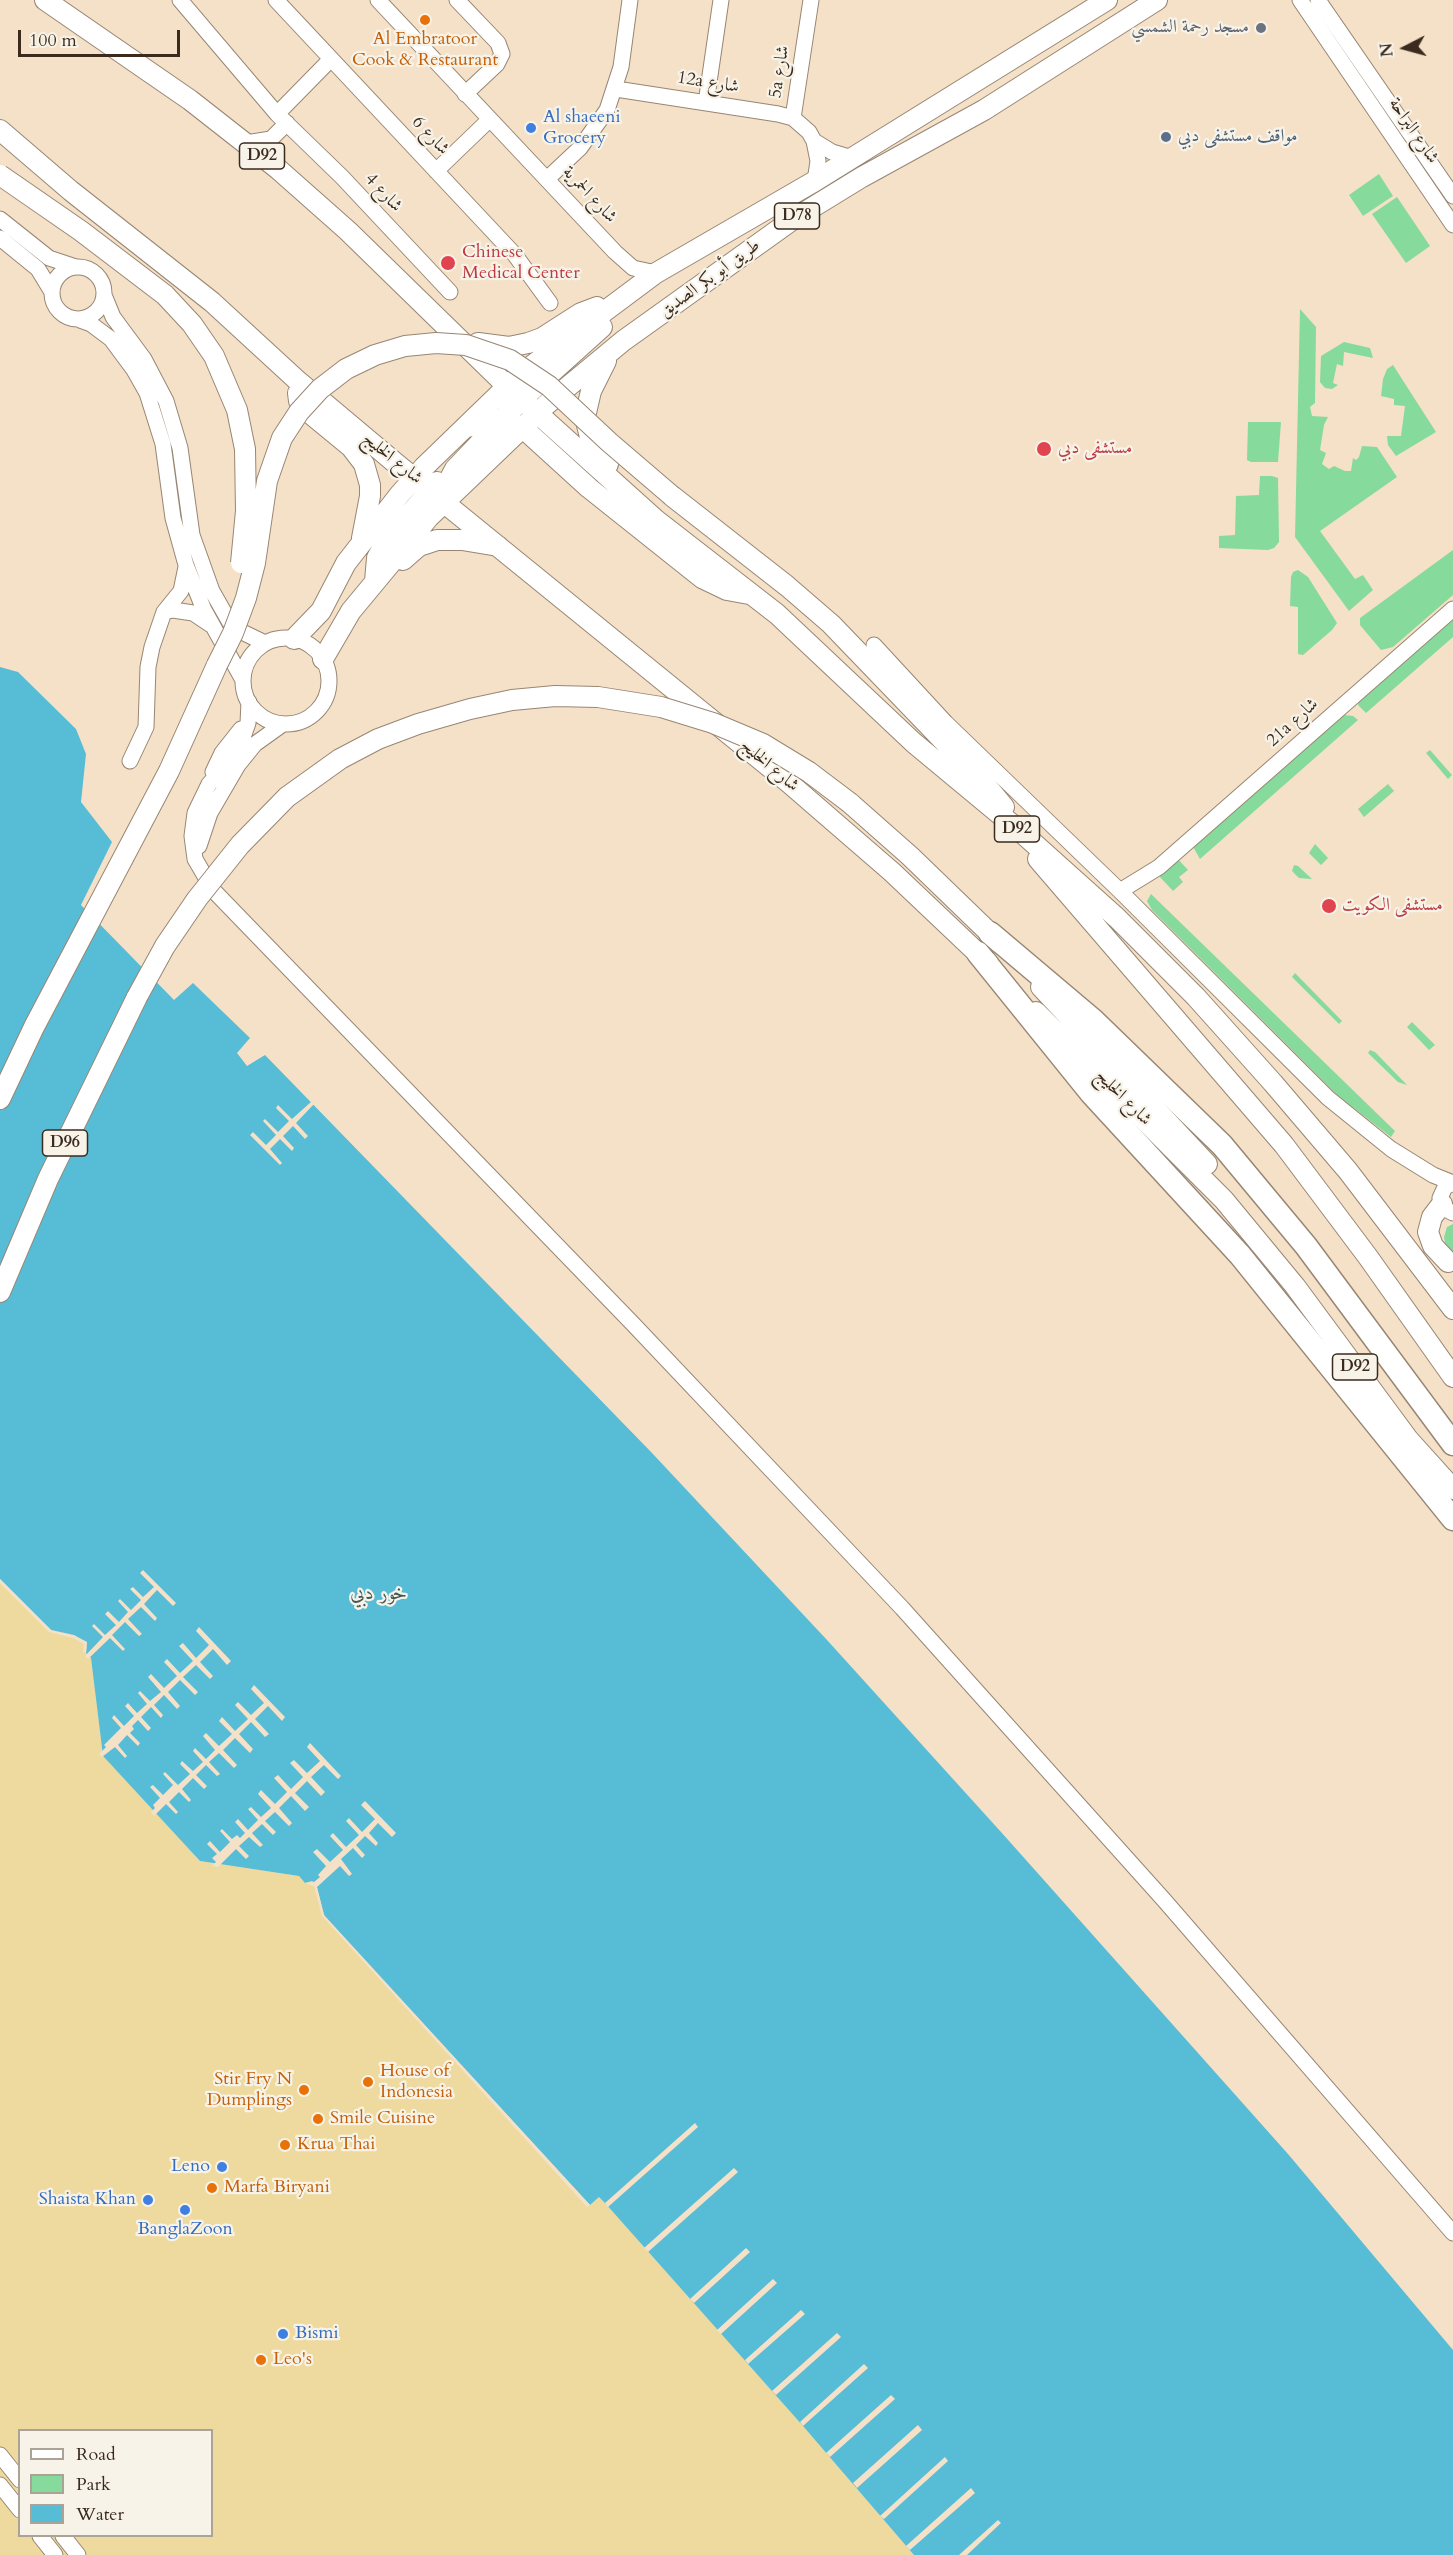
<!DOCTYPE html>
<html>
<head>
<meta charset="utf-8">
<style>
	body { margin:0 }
	#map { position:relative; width:1453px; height:2555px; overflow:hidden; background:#f4e1c8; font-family:Cardo,serif }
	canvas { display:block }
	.legend { position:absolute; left:18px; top:2429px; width:195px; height:108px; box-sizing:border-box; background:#f7f3e8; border:2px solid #aca397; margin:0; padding:8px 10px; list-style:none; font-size:18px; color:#3b2a1e }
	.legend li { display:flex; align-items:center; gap:12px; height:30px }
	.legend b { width:30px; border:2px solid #aca397 }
	.north { position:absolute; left:1375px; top:18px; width:60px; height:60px; -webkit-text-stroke:4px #f7f3e8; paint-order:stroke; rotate:264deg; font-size:16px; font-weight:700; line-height:24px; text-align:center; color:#3b2a1e }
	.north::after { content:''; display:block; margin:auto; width:21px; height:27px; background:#3b2a1e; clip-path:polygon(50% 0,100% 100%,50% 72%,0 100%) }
	.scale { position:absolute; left:18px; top:30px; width:162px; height:27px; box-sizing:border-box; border:3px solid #3b2a1e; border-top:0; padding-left:8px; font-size:18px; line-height:21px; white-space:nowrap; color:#3b2a1e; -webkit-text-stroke:4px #f7f3e8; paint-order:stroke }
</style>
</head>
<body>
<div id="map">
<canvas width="1453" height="2555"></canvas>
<ul class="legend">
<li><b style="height:8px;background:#fff"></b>Road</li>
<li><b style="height:16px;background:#86da9c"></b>Park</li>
<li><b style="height:16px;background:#57bcd5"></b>Water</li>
</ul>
<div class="north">N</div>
<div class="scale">100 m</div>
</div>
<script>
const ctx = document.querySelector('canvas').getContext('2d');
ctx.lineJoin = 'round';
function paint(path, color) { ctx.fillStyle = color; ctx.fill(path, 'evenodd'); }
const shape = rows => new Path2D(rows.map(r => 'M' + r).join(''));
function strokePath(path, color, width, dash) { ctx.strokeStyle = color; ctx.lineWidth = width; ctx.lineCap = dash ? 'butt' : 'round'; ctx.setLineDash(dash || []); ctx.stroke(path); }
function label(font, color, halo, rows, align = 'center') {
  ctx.font = font + ' Cardo,Amiri,serif'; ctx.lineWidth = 4.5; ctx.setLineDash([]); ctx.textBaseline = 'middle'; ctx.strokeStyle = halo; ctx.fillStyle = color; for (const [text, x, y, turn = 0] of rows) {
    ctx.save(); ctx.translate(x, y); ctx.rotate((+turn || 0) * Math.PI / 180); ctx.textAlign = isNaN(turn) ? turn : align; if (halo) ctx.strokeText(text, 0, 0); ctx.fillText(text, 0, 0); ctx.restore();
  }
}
paint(shape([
	[1379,174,1393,196,1363,216,1349,195],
	[1397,197,1430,246,1406,263,1372,214],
	[1300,309,1316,327,1315,403,1310,407,1312,416,1328,417,1324,425,1320,450,1326,453,1322,464,1329,469,1334,466,1345,471,1351,471,1353,458,1356,460,1359,457,1362,446,1377,447,1397,477,1320,531,1355,579,1363,575,1373,590,1349,611,1295,537],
	[1344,342,1370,348,1373,358,1344,352,1343,366,1337,364,1333,383,1338,385,1332,389,1325,388,1320,382,1321,356],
	[1393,365,1436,432,1396,456,1388,445,1387,436,1401,436,1405,406,1394,405,1394,399,1381,396,1383,379,1387,369],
	[1248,422,1281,422,1278,462,1251,462,1247,460],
	[1260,476,1272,476,1278,478,1279,542,1274,548,1268,550,1219,548,1219,536,1235,535,1236,496,1259,495],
	[1453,550,1453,595,1393,647,1381,650,1360,625,1360,618],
	[1298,570,1308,577,1337,623,1332,630,1303,655,1298,654,1298,607,1290,606,1291,577,1293,572],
	[1453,615,1453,637,1366,713,1358,705,1359,699],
	[1344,715,1353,716,1358,720,1200,859,1192,845],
	[1430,750,1452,775,1448,779,1426,753],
	[1388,784,1394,791,1364,817,1358,809],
	[1315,844,1328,858,1321,865,1309,853],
	[1177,858,1188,870,1179,877,1183,882,1173,891,1159,876],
	[1294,865,1298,866,1312,879,1299,878,1292,871],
	[1151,894,1395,1131,1391,1137,1337,1095,1152,910,1147,901],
	[1295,973,1342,1021,1339,1024,1292,977],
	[1412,1022,1435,1045,1429,1050,1407,1027],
	[1370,1050,1375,1052,1407,1085,1398,1082,1368,1053],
	[1453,1224,1453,1260,1446,1250,1444,1237,1447,1227]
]), '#86da9c');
paint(shape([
	[0,1579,51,1630,74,1635,87,1642,86,1653,91,1658,103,1756,200,1861,299,1876,305,1883,312,1881,590,2205,599,2197,605,2203,803,2426,914,2555,0,2555],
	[20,2430,212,2430,212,2536,20,2536]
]), '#eeda9e');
paint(shape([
	[0,667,18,672,76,729,86,754,81,802,112,842,81,905,174,1000,193,983,250,1038,237,1053,247,1066,265,1055,652,1453,827,1640,1001,1832,1288,2154,1453,2350,1453,2555,914,2555,803,2426,605,2203,599,2197,590,2205,330,1923,324,1915,316,1884,312,1881,305,1883,299,1876,200,1861,103,1756,91,1658,86,1653,87,1642,51,1630,0,1579]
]), '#57bcd5');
paint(shape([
	[311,1102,314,1104,296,1123,308,1136,305,1139,293,1126,283,1136,294,1148,292,1151,280,1139,270,1149,282,1163,280,1165,250,1135,253,1132,266,1145,276,1135,263,1121,265,1119,278,1132,289,1121,276,1108,278,1105,292,1119],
	[143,1570,176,1603,173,1606,157,1590,144,1604,157,1618,155,1621,141,1607,128,1619,142,1634,139,1636,125,1622,112,1635,125,1649,123,1651,110,1638,88,1659,85,1656,103,1637,92,1626,94,1624,105,1635,116,1625,105,1614,108,1611,119,1622,128,1612,118,1601,120,1599,131,1610,141,1600,130,1589,133,1587,143,1597,154,1587,140,1573],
	[0,1579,51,1630,74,1635,87,1642,86,1653,83,1652,84,1644,73,1638,49,1632,0,1583],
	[199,1627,231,1661,227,1665,213,1649,200,1662,213,1676,210,1679,196,1665,183,1677,198,1692,195,1695,180,1680,168,1692,180,1706,177,1709,164,1695,154,1705,163,1715,161,1718,151,1707,141,1717,151,1728,148,1731,138,1720,132,1726,134,1729,130,1733,140,1743,138,1746,127,1735,118,1745,127,1756,125,1758,115,1747,102,1757,99,1754,106,1747,104,1745,121,1728,112,1718,114,1715,124,1726,134,1716,125,1706,128,1703,137,1713,147,1704,138,1693,140,1691,150,1701,161,1692,148,1677,151,1674,164,1688,177,1676,164,1662,167,1659,180,1673,193,1661,179,1646,183,1643,196,1658,209,1645,196,1631],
	[254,1685,285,1717,282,1721,268,1706,255,1719,269,1734,265,1737,251,1722,239,1734,253,1749,250,1753,235,1738,223,1750,237,1765,234,1768,219,1753,209,1762,220,1774,217,1776,206,1765,196,1775,207,1786,204,1789,193,1778,182,1789,191,1800,189,1802,179,1792,169,1802,178,1812,176,1814,166,1804,154,1816,151,1812,155,1808,153,1805,160,1798,150,1787,153,1785,163,1795,173,1785,163,1774,165,1772,178,1785,190,1774,180,1764,182,1761,193,1771,203,1762,193,1751,195,1748,206,1759,215,1750,203,1736,206,1733,219,1746,232,1734,219,1721,222,1717,235,1731,248,1719,235,1705,238,1702,251,1715,264,1703,251,1689],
	[310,1743,341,1776,338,1779,324,1765,311,1777,325,1792,321,1796,307,1781,295,1793,309,1807,305,1811,291,1796,279,1808,292,1823,289,1826,275,1812,265,1821,276,1832,273,1835,262,1824,252,1833,263,1845,260,1847,249,1837,239,1846,249,1856,246,1859,236,1849,218,1867,212,1866,216,1862,212,1858,217,1854,207,1844,210,1841,220,1852,230,1842,220,1831,222,1829,232,1839,237,1835,240,1838,245,1833,235,1822,238,1819,248,1830,258,1820,248,1809,251,1807,261,1817,271,1808,258,1794,261,1790,275,1804,287,1792,274,1778,278,1775,291,1789,303,1777,290,1763,294,1760,307,1773,320,1761,307,1747],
	[365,1801,396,1833,392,1837,378,1823,369,1833,378,1843,376,1846,365,1836,356,1845,365,1855,362,1858,353,1848,341,1859,352,1874,349,1876,340,1866,317,1887,324,1915,590,2205,587,2207,322,1916,314,1886,305,1883,314,1882,320,1877,318,1875,326,1866,313,1852,317,1849,330,1862,343,1850,330,1836,333,1833,346,1847,359,1835,346,1821,349,1818,362,1832,375,1819,361,1805],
	[695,2123,698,2127,608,2207,605,2203],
	[734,2168,738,2172,648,2252,644,2248],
	[746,2248,750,2252,694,2303,690,2299],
	[773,2279,777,2283,721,2334,717,2330],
	[801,2310,805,2314,748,2364,745,2360],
	[837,2333,841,2337,776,2395,772,2391],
	[864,2364,868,2368,803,2426,800,2422],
	[891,2395,895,2399,830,2457,826,2453],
	[918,2425,922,2430,857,2488,853,2483],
	[945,2457,948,2461,884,2519,880,2516],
	[971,2488,975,2493,910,2550,906,2546],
	[998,2520,1001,2523,967,2555,959,2555]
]), '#f4e1c8');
const minor = shape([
	[180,0,277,114,342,177,450,292],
	[276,0,515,255,550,303],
	[378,0,615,252,633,268,656,273],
	[457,0,498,43,502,54,497,64,465,94],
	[1300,0,1453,225],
	[1318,0,1453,196],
	[616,89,778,114,793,118,809,132,814,141,818,161,815,181],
	[706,103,721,0],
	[277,114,331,59],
	[793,118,811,0],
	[814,141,832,152,852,158],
	[246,143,271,139,287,123],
	[436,171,489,120],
	[547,179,580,148,607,110,621,67,630,0],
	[0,219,49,258,76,267],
	[0,238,38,269,52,292],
	'52 293a26 26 0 1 1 52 0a26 26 0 1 1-52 0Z',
	[104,295,113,317,144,359,166,401,180,448,192,535,212,591,229,621,240,631,265,643],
	[80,320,91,324,111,339,134,370,147,393,163,444,173,518,186,565,204,610,243,680],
	[164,612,173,610,193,613,211,625],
	'243 681a43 43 0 1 1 86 0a43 43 0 1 1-86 0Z',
	[874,645,946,723,1120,891,1328,1098,1391,1149,1433,1175,1453,1183],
	[249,702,248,723,241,743,230,760,209,784,195,813,192,836,195,859,213,890,633,1324,902,1608,1164,1900,1453,2233],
	[130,761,146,727,148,667,152,647,164,612,181,591,186,567],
	[213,772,222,753,241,729],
	[199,846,210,813,238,765,255,744,283,724],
	[1120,891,1159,867,1453,609],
	[1453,1183,1445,1187,1440,1198,1445,1209,1453,1213],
	[0,2455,20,2480],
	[0,2485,20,2510],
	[40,2536,55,2555],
	[63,2536,78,2555]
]);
const major = shape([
	[45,0,190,100,278,169,348,231,506,385,656,520,777,614,914,743,1020,831,1117,918,1196,997,1273,1083,1348,1171,1453,1309],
	[0,130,71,191,212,302,299,382,399,466,788,782,892,872,988,963],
	[478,343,509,347,528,343,542,338,581,313,597,307],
	[606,361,591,391,585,417,592,445,608,464],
	[298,393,299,401,306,410,351,447,364,464,370,485,370,496,362,538],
	[467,427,494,420,508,422,522,427,589,488,702,578,727,590,749,594],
	[672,496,787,586,831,624,986,785,1004,807],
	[444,500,447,484,455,469,522,399,602,327],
	[403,560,419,546,437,540,462,540,498,546],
	[375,581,377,558,385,543,437,482],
	[294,639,321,611,346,563,400,494,424,467,518,376,656,273,815,181,1107,0],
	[323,659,351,611,429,517,547,404,623,341,792,220,862,177,984,110,1157,0],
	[850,803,910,856,1000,943],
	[1038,859,1284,1145,1368,1257,1453,1377],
	[1041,987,1207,1164],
	[1036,1012,1224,1200,1295,1286,1408,1439,1453,1489],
	[0,1099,34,1027,169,771,217,665],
	[1442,1204,1432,1217,1428,1232,1433,1246,1448,1262],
	[0,1292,48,1179,137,997]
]);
const highway = shape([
	[990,933,1093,1020,1222,1145,1306,1246,1453,1444],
	[978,953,1091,1093,1240,1255,1453,1519]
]);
strokePath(minor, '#988673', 17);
strokePath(major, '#988673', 22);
strokePath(highway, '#988673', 25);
strokePath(minor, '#fff', 15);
strokePath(major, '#fff', 20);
strokePath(highway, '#fff', 22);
const majorBridge = shape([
	[0,175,81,231,165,295,192,324,214,356,237,410,245,449,246,511,241,563],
	[217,665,233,633,246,598,255,563,267,481,282,438,299,412,320,389,346,369,375,355,405,346,436,343,466,345,510,360,549,386,609,442,672,496],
	[137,997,165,946,197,899,240,845,287,797,340,759,378,739,418,724,470,709,512,700,555,696,598,697,661,707,713,723,763,744,809,772,850,803]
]);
strokePath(majorBridge, '#988673', 22, []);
strokePath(majorBridge, '#fff', 20);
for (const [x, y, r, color] of [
	[425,20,6,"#e8710a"],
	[1261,28,6,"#6b7280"],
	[531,128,6,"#3f7fe0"],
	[1166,137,6,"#5c6f8a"],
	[448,263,8,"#e0444e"],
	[1044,449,8,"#e0444e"],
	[1329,906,8,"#e0444e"],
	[368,2082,6,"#e8710a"],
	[304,2090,6,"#e8710a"],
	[318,2119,6,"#e8710a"],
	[285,2145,6,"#e8710a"],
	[222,2167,6,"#3f7fe0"],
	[212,2188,6,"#e8710a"],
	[148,2200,6,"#3f7fe0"],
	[185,2210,6,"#3f7fe0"],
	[283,2334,6,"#3f7fe0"],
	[261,2360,6,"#e8710a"]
]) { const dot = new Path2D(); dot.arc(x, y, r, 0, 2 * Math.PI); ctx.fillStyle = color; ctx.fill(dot); strokePath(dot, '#f7f3e8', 2); }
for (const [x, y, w] of [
	[262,156,45],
	[797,216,45],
	[1017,829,45],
	[65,1143,45],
	[1355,1367,45]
]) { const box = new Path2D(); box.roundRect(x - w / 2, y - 13, w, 26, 4.5); ctx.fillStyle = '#f7f3e8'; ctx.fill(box); strokePath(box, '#3b2a1e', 1.5); }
label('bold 16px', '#3b2a1e', null, [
	["D92",262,156],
	["D78",797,216],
	["D92",1017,829],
	["D96",65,1143],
	["D92",1355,1367]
]);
label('18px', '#5b616d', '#f7f3e8', [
	["مسجد رحمة الشمسي",1249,28]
], 'right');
label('18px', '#c56008', '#f7f3e8', [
	["Al Embratoor",425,40,"center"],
	["Cook & Restaurant",425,61,"center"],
	["House of",380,2072],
	["Indonesia",380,2093],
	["Stir Fry N",292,2080,"right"],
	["Dumplings",292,2101,"right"],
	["Smile Cuisine",330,2119],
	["Krua Thai",297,2145],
	["Marfa Biryani",224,2188],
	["Leo's",273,2360]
], 'left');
label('18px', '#3b2a1e', '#f7f3e8', [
	["5a شارع",780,72,-81],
	["12a شارع",708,83,9],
	["شارع البراحة",1413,131,56],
	["شارع 6",430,136,47],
	["شارع 4",383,193,47],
	["شارع الحمرية",589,195,47],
	["طريق أبو بكر الصديق",710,279,-36],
	["شارع الخليج",392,459,39],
	["21a شارع",1293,723,-42],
	["شارع الخليج",769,766,40],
	["شارع الخليج",1123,1098,45]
]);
label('18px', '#366cbe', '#f7f3e8', [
	["Al shaeeni",543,118],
	["Grocery",543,139],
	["Leno",210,2167,"right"],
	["Shaista Khan",136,2200,"right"],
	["BanglaZoon",185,2230,"center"],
	["Bismi",295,2334]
], 'left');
label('18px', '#4e5e75', '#f7f3e8', [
	["مواقف مستشفى دبي",1178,137]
], 'left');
label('18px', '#be3a42', '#f7f3e8', [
	["Chinese",462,253],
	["Medical Center",462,274],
	["مستشفى دبي",1058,449],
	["مستشفى الكويت",1342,906]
], 'left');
label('italic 20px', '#435655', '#f7f3e8', [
	["خور دبي",379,1594]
]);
</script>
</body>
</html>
